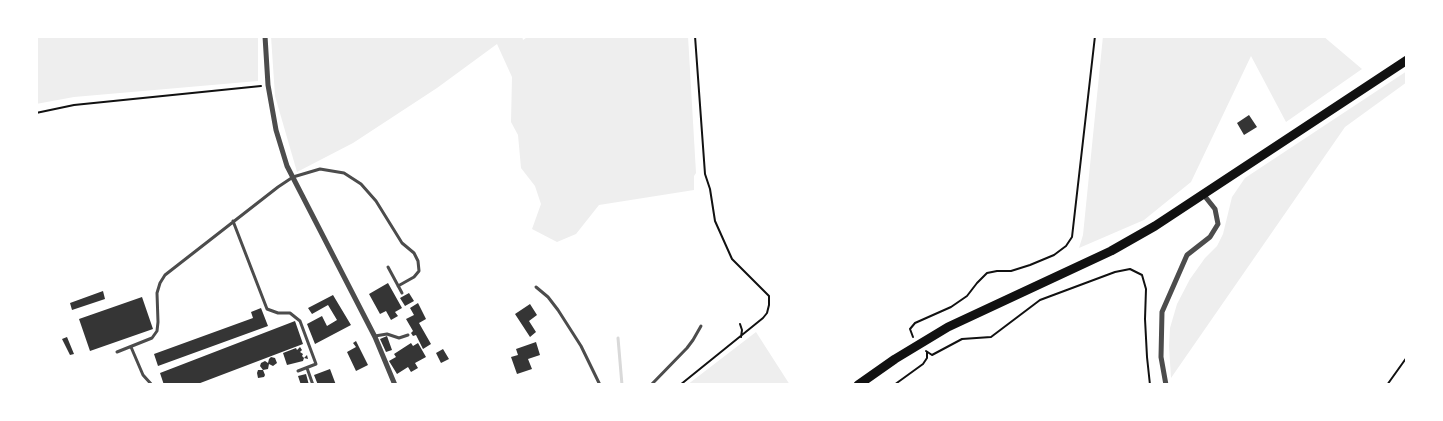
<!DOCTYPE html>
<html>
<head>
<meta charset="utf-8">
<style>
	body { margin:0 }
	#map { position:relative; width:1443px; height:421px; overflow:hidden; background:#fff; font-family:"Fira Sans",sans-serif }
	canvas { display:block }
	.frame { position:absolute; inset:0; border:38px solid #fff; pointer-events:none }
</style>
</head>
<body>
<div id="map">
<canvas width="1443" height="421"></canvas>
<div class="frame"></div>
</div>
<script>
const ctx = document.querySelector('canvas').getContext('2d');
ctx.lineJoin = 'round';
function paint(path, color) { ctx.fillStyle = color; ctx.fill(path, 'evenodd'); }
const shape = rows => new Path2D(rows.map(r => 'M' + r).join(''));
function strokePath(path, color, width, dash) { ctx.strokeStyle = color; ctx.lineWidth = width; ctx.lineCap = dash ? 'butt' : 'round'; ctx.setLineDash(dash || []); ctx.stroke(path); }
paint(shape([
	[36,36,258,36,258,81,74,97,36,104],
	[271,36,522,36,523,40,529,36,688,36,696,173,694,176,694,190,599,205,576,234,557,242,532,229,541,204,535,186,521,168,518,135,511,122,512,77,497,44,437,88,353,143,297,172,275,96],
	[1103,36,1323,36,1362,69,1286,122,1251,56,1191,182,1144,220,1079,248,1083,235],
	[1407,71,1407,82,1345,127,1171,378,1169,346,1170,328,1177,304,1190,279,1205,258,1217,246,1223,234,1232,197,1245,178],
	[756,332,790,385,687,385]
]), '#eee');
strokePath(shape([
	[618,338,622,385]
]), '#d9d9d9', 3);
paint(shape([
	[1249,115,1257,127,1244,135,1237,123],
	[388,283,402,308,395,312,398,316,391,320,386,311,380,314,369,294],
	[103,291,105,299,72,310,70,303],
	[409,293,414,301,405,306,400,298],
	[333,295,351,325,315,344,307,324,322,316,327,326,337,320,328,305,312,314,308,308],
	[142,297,153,329,90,351,79,319],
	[418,303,426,319,419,323,431,344,423,349,416,335,413,336,411,333,413,331,406,319,414,315,410,308],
	[530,304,537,315,529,321,536,332,530,337,515,314],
	[261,308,268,326,158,366,154,354,253,318,251,312],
	[295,321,303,344,195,385,164,385,160,373],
	[387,336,392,350,386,352,380,339],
	[67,337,74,354,70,355,62,339],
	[356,341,368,365,356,371,347,352,356,347,353,343],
	[536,342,540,355,528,359,532,369,517,374,511,357,518,355,516,349],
	[411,343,413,346,418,343,426,357,415,363,418,368,411,372,408,367,397,374,389,361,396,357,394,354],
	[300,347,302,350,300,352,303,354,302,356,304,358,307,355,308,359,304,358,303,361,287,365,283,353,296,348,297,350],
	[443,349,449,359,441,363,436,353],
	[271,357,275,358,277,363,273,366,269,364,268,369,263,370,265,375,264,377,258,378,257,373,258,370,263,370,260,366,261,363,265,361,268,363,269,359],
	[330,369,336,385,318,385,314,375],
	[306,374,309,385,301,385,298,376]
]), '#353535');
strokePath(shape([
	[36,113,74,105,261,86],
	[740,324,742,330,741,337],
	[913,337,910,329,915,323,951,307,967,296,977,283,987,273,997,271,1011,271,1030,265,1054,255,1066,246,1072,237,1095,36],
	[926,351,932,355,962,339,991,337,1040,300,1115,272,1130,269,1142,275,1146,289,1145,319,1147,357,1150,385],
	[680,385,763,318,767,313,769,305,769,296,732,259,715,221,710,189,705,174,695,36],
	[894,385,923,364,927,358,927,352],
	[1387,385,1407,357]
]), '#111', 2);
strokePath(shape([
	[233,221,267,309,278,313,290,313,300,321,316,364,298,371],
	[388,267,402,293],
	[536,287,548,297,558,310,581,346,600,385],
	[375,336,387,334,399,338,408,335],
	[131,347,143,375,152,385],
	[117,352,152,338,157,331,158,322,157,293,160,283,165,275,278,187,293,177,320,169,344,173,361,184,376,201,402,243,414,253,418,261,419,271,414,277,398,286],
	[307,368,313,385],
	[651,385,687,348,693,340,701,326]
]), '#4c4c4c', 3);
strokePath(shape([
	[265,36,268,85,276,130,287,166,375,337,395,385],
	[1166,385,1161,357,1162,312,1187,255,1210,237,1218,224,1215,209,1203,194]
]), '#4c4c4c', 5);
strokePath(shape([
	[858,385,895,359,948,327,1111,251,1155,226,1407,60]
]), '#111', 9);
</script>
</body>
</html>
